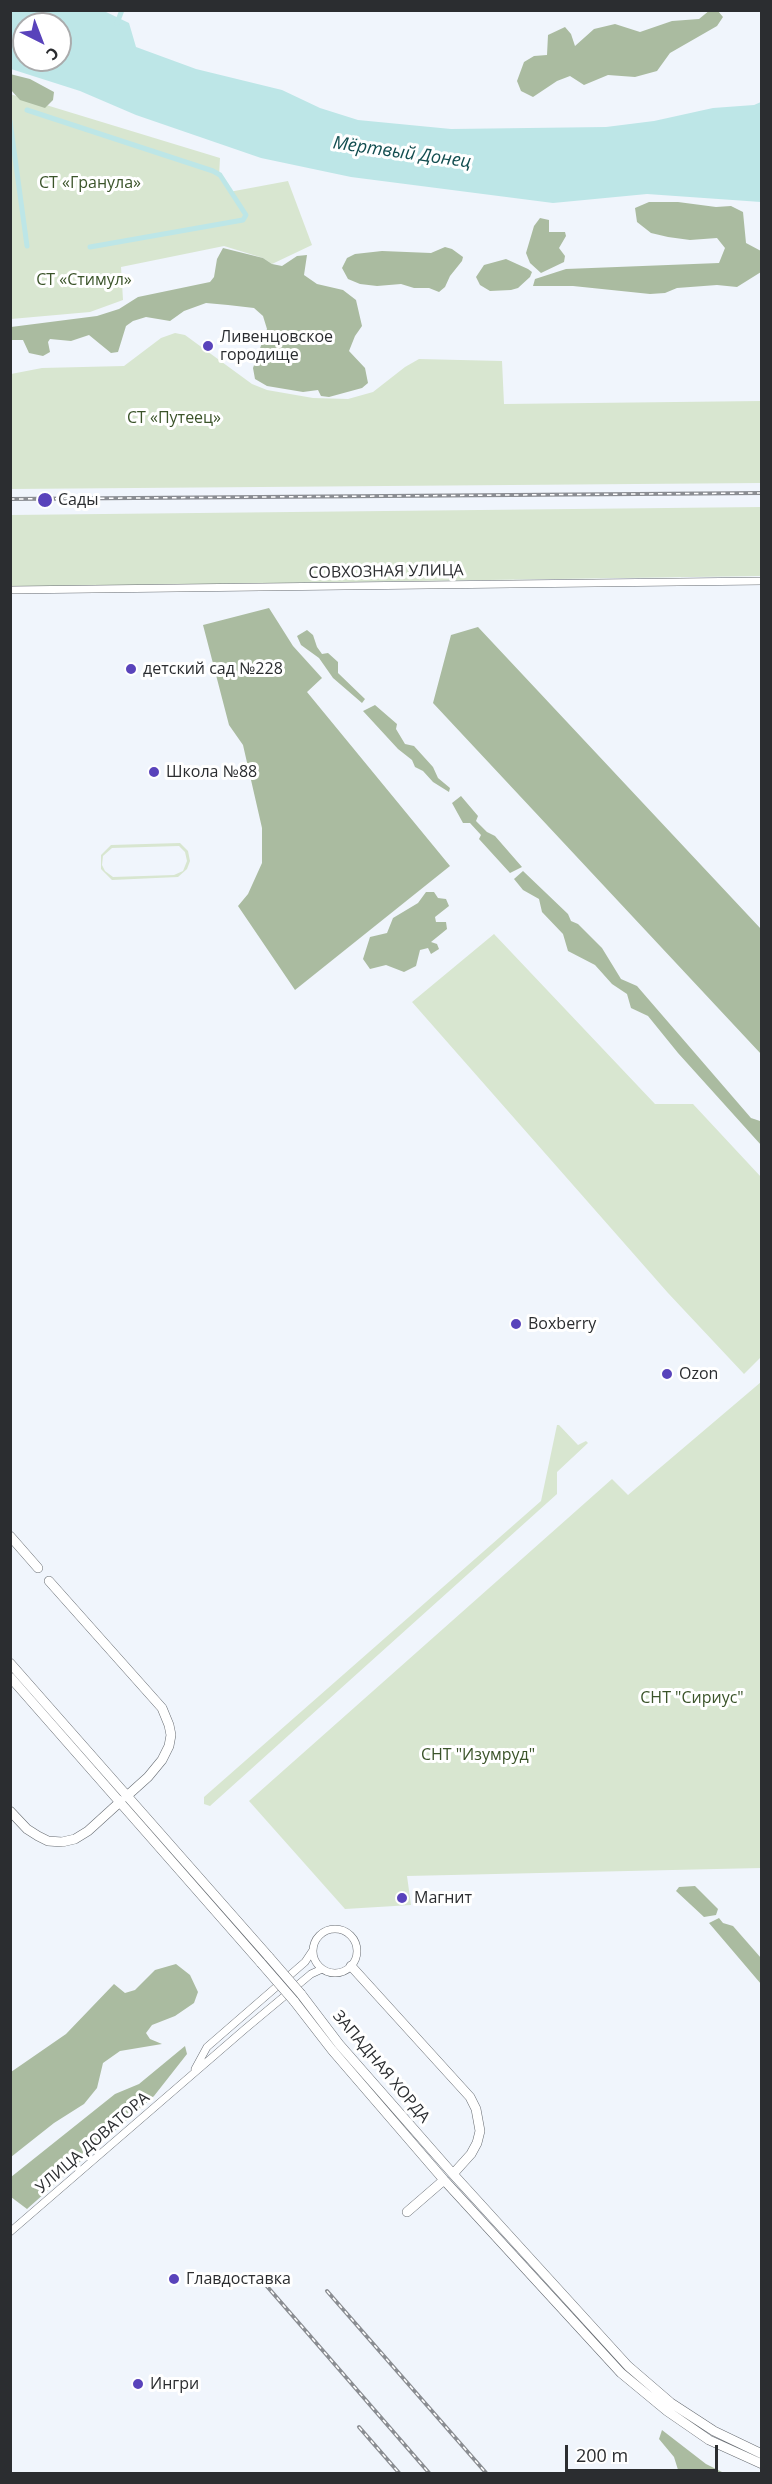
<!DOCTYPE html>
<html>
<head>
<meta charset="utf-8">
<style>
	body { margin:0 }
	#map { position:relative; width:772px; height:2484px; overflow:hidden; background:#f0f5fc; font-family:"Open Sans",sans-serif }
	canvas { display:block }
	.frame { position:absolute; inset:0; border:12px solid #2b2d30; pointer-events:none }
	.north { position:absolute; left:12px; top:12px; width:60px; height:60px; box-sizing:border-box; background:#fff; border:2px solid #aaabac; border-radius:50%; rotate:138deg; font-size:16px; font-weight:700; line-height:24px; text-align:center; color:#2b2d30 }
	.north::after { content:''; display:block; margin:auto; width:21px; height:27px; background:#5943bb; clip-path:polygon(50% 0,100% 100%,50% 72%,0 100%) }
	.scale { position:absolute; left:565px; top:2445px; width:153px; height:27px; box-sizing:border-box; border:3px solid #2b2d30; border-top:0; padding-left:8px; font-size:18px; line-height:21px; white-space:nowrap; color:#2b2d30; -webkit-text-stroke:4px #fff; paint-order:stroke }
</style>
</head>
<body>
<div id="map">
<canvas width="772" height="2484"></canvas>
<div class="frame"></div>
<div class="north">С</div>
<div class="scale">200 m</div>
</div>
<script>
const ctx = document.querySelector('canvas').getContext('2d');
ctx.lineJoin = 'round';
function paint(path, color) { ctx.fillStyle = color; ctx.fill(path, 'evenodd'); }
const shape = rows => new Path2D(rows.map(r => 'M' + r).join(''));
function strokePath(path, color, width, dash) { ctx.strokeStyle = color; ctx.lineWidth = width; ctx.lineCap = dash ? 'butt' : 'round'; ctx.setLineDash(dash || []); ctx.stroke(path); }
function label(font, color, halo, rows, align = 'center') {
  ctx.font = font + ' "Open Sans",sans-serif'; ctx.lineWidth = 6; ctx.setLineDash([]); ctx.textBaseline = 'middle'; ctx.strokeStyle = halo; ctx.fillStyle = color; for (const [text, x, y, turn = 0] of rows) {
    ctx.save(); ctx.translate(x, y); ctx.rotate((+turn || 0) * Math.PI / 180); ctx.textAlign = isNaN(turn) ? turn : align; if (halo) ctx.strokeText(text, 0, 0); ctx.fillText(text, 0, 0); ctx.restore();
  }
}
paint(shape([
	[10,94,220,158,219,177,229,192,288,181,312,245,272,264,263,258,224,246,121,267,123,300,90,312,11,319],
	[175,333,185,335,252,384,267,390,313,398,348,399,373,392,405,367,419,359,502,361,504,404,761,401,761,483,11,489,11,374,42,368,124,366,161,338],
	[761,507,761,576,11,587,10,515],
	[180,843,188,851,190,861,187,869,178,877,112,880,101,869,101,855,111,845],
	[179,846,185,852,187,861,183,871,174,875,113,877,105,871,102,865,103,856,112,848],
	[494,934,655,1104,693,1104,761,1177,761,1357,744,1374,668,1293,412,1002],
	[761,1382,761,1868,407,1876,411,1905,345,1909,249,1801,612,1479,628,1495],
	[557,1425,559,1425,578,1445,586,1441,588,1443,557,1472,557,1494,210,1806,204,1804,204,1797,541,1501]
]), '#d8e6d0');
paint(shape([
	[710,10,718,11,723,17,717,26,670,53,657,71,635,77,608,75,584,85,570,76,557,81,533,97,521,91,517,81,524,62,534,56,547,55,548,35,565,27,571,34,575,46,594,29,615,24,640,32,672,21,699,19],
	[10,74,30,79,54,92,53,100,45,108,20,100,11,90],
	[649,202,678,202,716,207,731,206,743,212,746,243,761,251,761,272,737,287,717,285,677,288,665,293,650,294,573,286,533,286,535,279,566,269,719,263,725,248,717,238,690,240,668,237,651,233,637,222,635,208],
	[540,218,549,220,549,232,565,232,566,236,559,248,565,256,564,262,541,273,530,263,526,253,534,226],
	[445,247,452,249,463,257,462,261,450,276,445,287,439,292,429,288,414,288,401,284,377,286,360,284,348,279,342,268,347,258,355,254,382,251,431,253],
	[223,248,263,258,272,264,282,266,297,256,307,255,304,275,317,284,343,290,356,300,362,326,355,336,349,351,365,368,368,383,362,388,329,397,321,396,318,390,303,392,267,386,255,379,253,368,267,329,263,316,254,308,228,305,206,303,184,311,170,321,146,317,133,321,126,326,118,352,111,353,89,335,71,341,50,339,48,342,50,352,43,356,29,353,23,340,11,340,11,327,97,316,119,309,138,297,210,282,214,277,217,259],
	[506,259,528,269,532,272,530,277,518,288,511,290,490,291,480,285,476,277,484,265],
	[269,608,293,646,322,678,307,692,450,866,295,990,238,906,248,894,262,863,262,828,243,745,229,725,203,625],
	[478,627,761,929,761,1054,433,703,451,635],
	[307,630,313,635,317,647,322,654,328,653,338,662,338,673,365,699,362,703,333,678,319,658,301,645,297,636],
	[375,705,397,724,396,729,405,744,414,746,433,767,438,778,450,788,449,792,433,782,423,771,415,767,412,760,398,749,363,711],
	[461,796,478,816,476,821,487,832,495,836,522,867,510,873,479,839,481,835,470,823,463,823,452,803],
	[523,871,568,914,571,921,578,924,602,948,621,979,637,986,751,1118,760,1121,761,1145,678,1053,648,1016,631,1008,627,994,612,984,595,965,568,951,563,934,542,912,539,899,523,890,514,879],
	[426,892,434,892,438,898,446,899,449,906,435,917,436,922,446,922,447,929,431,942,437,944,439,949,431,954,428,948,420,950,416,966,404,972,386,965,370,969,363,959,370,937,387,933,393,918,418,903],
	[695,1886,718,1909,716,1915,704,1917,676,1891,679,1887],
	[719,1918,723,1923,733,1926,761,1958,761,1984,709,1923],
	[176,1964,190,1975,198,1992,194,2003,175,2016,152,2025,146,2033,150,2039,162,2044,120,2051,103,2063,97,2088,84,2104,54,2123,11,2157,11,2072,66,2034,114,1984,125,1993,135,1990,155,1970],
	[185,2046,187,2054,154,2096,27,2209,11,2197,11,2177,115,2094,139,2084],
	[662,2430,706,2464,724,2473,679,2473,674,2457,659,2439]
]), '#aabba0');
paint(shape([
	[104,11,129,23,136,47,196,69,282,90,320,108,358,120,451,129,606,127,654,121,713,108,754,105,761,102,761,202,647,194,553,203,351,177,261,158,136,115,80,91,11,69,11,11],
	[24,24,60,24,60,60,24,60]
]), '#bde6e7');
strokePath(shape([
	[117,23,122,10],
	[27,110,213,171,220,175,246,215,243,220,90,247],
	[10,121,27,246]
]), '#bde6e7', 5);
const tertiary = shape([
	[10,590,762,581],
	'313 1951a22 22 0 1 1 44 0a22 22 0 1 1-44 0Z',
	[195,2069,207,2047,305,1962,313,1950],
	[10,2232,245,2029,311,1974,322,1969]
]);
const trunk = shape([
	[10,1536,38,1568],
	[49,1581,162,1708,169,1725,171,1735,169,1746,162,1760,148,1777,128,1795],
	[10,1663,269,1957],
	[10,1677,261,1963],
	[10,1811,27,1829,38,1836,48,1841,62,1842,75,1839,88,1831,121,1801],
	[351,1966,470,2097,476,2109,480,2131,477,2143,471,2154,453,2174],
	[301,1994,339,2044,453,2174,628,2366,671,2403,714,2431,762,2454],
	[294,2001,332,2050,444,2180,621,2373,667,2411,709,2440,762,2464],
	[407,2212,444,2180]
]);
strokePath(tertiary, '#676c72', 8);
strokePath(trunk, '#676c72', 10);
strokePath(tertiary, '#fff', 7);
strokePath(trunk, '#fff', 9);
const rail = shape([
	[10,499,762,493],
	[265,2284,430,2474],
	[327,2291,487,2474],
	[359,2427,400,2474]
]);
strokePath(rail, '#8a8d92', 4);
strokePath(rail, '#fff', 1.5, [4.5]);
const trunkBridge = shape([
	[269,1957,301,1994],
	[261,1963,294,2001]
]);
strokePath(trunkBridge, '#676c72', 10, []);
strokePath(trunkBridge, '#fff', 9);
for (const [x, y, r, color] of [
	[208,346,6,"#5943bb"],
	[45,500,8,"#5943bb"],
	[131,669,6,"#5943bb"],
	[154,772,6,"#5943bb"],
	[516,1324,6,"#5943bb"],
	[667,1374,6,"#5943bb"],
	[402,1898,6,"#5943bb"],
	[174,2279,6,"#5943bb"],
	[138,2384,6,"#5943bb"]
]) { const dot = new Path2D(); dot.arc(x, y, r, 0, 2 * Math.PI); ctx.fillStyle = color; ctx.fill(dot); strokePath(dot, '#fff', 2); }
label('16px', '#3b542a', '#fff', [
	["СТ «Гранула»",90,183],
	["СТ «Стимул»",84,280],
	["СТ «Путеец»",174,418],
	["СНТ \"Сириус\"",692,1698],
	["СНТ \"Изумруд\"",478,1755]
]);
label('16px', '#2b2d30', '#fff', [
	["Ливенцовское",220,337],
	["городище",220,355],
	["Сады",58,500],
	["детский сад №228",143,669],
	["Школа №88",166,772],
	["Boxberry",528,1324],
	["Ozon",679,1374],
	["Магнит",414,1898],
	["Главдоставка",186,2279],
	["Ингри",150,2384]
], 'left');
label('16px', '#2b2d30', '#fff', [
	["СОВХОЗНАЯ УЛИЦА",386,572,-1],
	["ЗАПАДНАЯ ХОРДА",381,2067,50],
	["УЛИЦА ДОВАТОРА",93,2143,-41]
]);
label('italic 18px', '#134e50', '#fff', [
	["Мёртвый Донец",402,153,8]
]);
</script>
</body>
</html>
